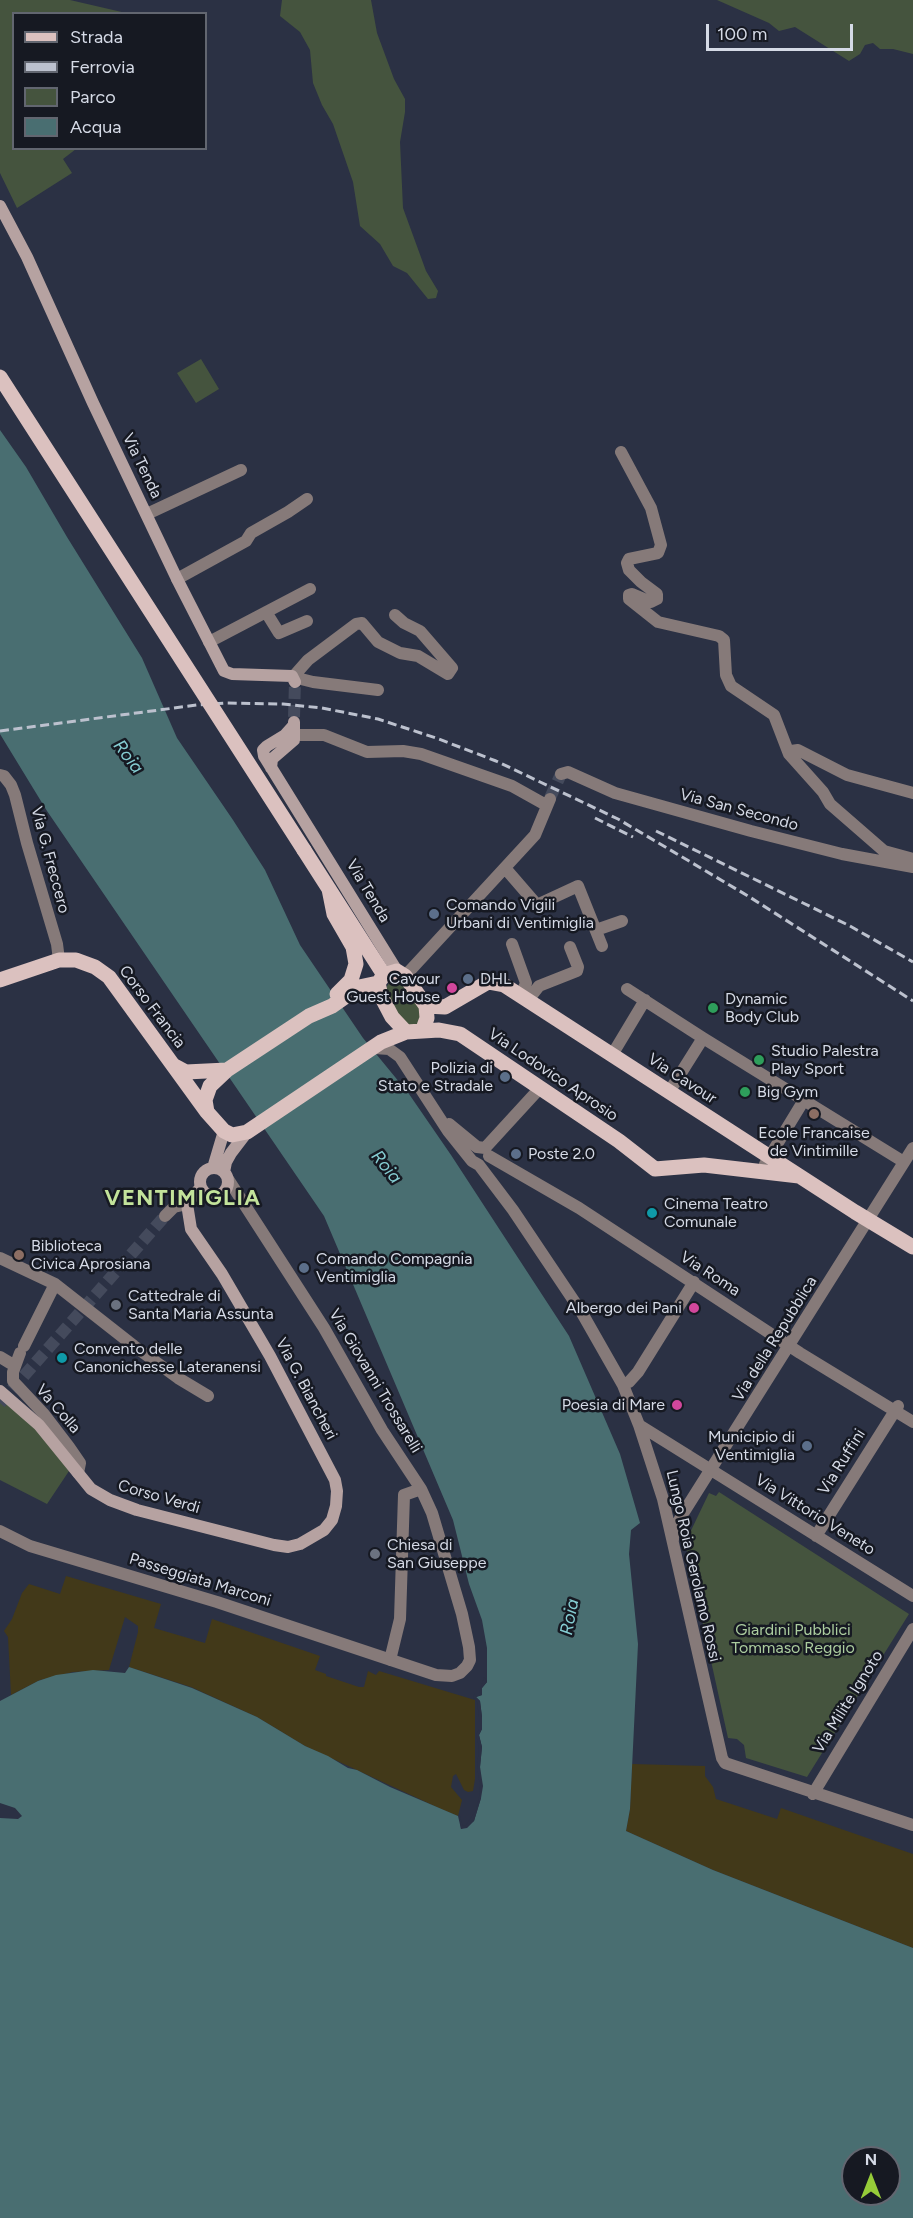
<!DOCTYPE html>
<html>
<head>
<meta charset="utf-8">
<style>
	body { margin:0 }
	#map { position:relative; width:913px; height:2218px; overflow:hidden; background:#2b3144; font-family:Figtree,sans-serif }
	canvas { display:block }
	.legend { position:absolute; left:12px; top:12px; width:195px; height:138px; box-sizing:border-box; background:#161922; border:2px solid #626670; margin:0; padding:8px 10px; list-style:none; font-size:18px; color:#d5dae6 }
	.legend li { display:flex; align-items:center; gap:12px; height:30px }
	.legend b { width:30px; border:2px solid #626670 }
	.north { position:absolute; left:841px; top:2146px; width:60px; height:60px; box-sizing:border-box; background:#161922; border:2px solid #626670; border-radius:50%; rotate:0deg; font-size:16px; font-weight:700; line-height:24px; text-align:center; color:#d5dae6 }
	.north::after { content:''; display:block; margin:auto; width:21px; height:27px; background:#96cc39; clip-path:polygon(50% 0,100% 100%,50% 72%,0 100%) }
	.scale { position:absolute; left:706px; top:24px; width:147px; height:27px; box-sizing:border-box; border:3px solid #d5dae6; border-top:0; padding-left:8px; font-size:18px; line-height:21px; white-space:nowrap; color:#d5dae6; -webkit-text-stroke:4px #161922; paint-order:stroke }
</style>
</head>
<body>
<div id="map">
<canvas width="913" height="2218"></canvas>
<ul class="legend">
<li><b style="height:8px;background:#dbc1bf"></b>Strada</li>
<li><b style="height:8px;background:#bcc1ce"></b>Ferrovia</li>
<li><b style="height:16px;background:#45543e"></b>Parco</li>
<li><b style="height:16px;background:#496e71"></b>Acqua</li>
</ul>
<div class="north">N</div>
<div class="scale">100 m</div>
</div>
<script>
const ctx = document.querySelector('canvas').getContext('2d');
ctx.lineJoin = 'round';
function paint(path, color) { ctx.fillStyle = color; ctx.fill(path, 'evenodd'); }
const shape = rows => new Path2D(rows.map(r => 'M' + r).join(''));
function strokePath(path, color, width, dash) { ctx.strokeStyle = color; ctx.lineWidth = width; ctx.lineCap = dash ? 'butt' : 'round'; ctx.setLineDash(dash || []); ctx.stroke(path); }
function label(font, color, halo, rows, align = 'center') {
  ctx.font = font + ' Figtree,sans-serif'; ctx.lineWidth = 5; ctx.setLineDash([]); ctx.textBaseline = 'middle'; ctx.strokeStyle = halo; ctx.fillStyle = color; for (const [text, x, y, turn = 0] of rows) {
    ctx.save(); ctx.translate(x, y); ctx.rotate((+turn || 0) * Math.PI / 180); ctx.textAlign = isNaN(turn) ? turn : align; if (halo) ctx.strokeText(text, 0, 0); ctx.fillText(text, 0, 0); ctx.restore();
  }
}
paint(shape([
	[0,0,70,0,126,13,14,14,14,148,76,149,63,159,72,173,17,208,0,173],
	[282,0,371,0,377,33,394,79,405,99,405,112,400,142,403,208,426,271,438,291,436,298,428,299,407,273,393,266,380,244,360,226,353,182,333,124,322,105,313,83,310,50,300,32,280,16],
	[717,0,913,0,913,54,893,49,880,49,873,43,865,45,860,54,849,61,795,27,779,31,769,23],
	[201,359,219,389,196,403,177,373],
	[397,979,401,979,422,1011,420,1023,414,1026,407,1026,389,1002,386,988,389,983],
	[0,1398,45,1437,69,1471,47,1504,0,1480],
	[719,1492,909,1614,807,1777,746,1758,744,1745,737,1739,728,1738,685,1543,709,1493,716,1496]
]), '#45543e');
paint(shape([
	[66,1576,161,1604,154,1628,205,1643,212,1619,320,1656,315,1670,326,1674,326,1676,359,1687,364,1687,368,1671,376,1675,379,1671,475,1700,475,1779,473,1791,468,1792,464,1790,456,1774,453,1776,451,1787,462,1800,458,1816,441,1809,305,1746,257,1717,191,1687,129,1667,138,1632,138,1626,125,1617,109,1670,73,1672,40,1680,11,1695,8,1637,4,1631,12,1619,22,1593,29,1584,60,1594],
	[632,1764,705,1766,705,1776,713,1787,716,1799,777,1819,781,1808,913,1854,913,1948,713,1870,626,1831,630,1809]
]), '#423919');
paint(shape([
	[0,430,26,467,67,537,142,658,177,738,233,820,265,870,300,945,363,1038,409,1094,451,1155,569,1336,620,1454,640,1523,631,1530,629,1554,638,1644,630,1809,626,1831,713,1870,913,1948,913,2218,0,2218,0,1818,18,1819,22,1816,15,1808,0,1803,0,1701,38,1681,56,1675,93,1670,125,1673,129,1667,192,1688,257,1717,305,1746,328,1756,348,1768,357,1770,390,1787,458,1816,461,1829,474,1821,481,1798,480,1767,482,1747,479,1735,482,1729,482,1717,480,1701,476,1697,482,1695,482,1688,487,1682,487,1648,482,1620,469,1584,453,1520,324,1216,47,811,0,734],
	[853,2158,889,2158,889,2194,853,2194]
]), '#496e71');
paint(shape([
	[484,1677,487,1682,482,1688,482,1695,476,1697,480,1701,482,1717,482,1729,479,1735,482,1747,480,1767,483,1786,481,1798,474,1821,467,1828,461,1829,459,1813,463,1826,466,1825,476,1810,479,1797,480,1786,477,1767,479,1747,476,1735,479,1729,479,1717,477,1702,473,1697,475,1693,479,1693]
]), '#2b3144');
strokePath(shape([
	[550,798,561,774],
	[0,1403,165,1216]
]), '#444a5c', 12, [12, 6]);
strokePath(shape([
	[294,717,295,682]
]), '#444a5c', 12, [12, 6]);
strokePath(shape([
	[621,452,651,508,661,545,658,553,629,559,627,563,629,570,641,582,657,594,657,599,651,602,632,594,629,595,629,599,658,622,719,636,724,640,726,675,731,686,774,715,789,754,823,792,830,804,884,851,913,859],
	[147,514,241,470],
	[177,579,246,541,251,533,288,512,307,499],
	[266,612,279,633,307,621],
	[209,642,310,589],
	[378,690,313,682,293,677,308,660,356,624,362,623,378,642,400,653,418,656,448,674,452,668,420,631,404,623,395,615],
	[295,735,324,735,367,752,403,751,421,754,512,786,546,805],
	[789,754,791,751,798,750,847,775,913,793],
	[561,774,568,772,615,793,751,831,842,854,913,867],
	[0,775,4,776,11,785,15,795,27,843,57,944,59,960],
	[505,868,537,905,578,886,602,946],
	[596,930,622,921],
	[512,944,526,983,521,995],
	[405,976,535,835,550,799],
	[627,989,703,1038,904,1162],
	[528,1000,539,986,577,971,578,967,570,947],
	[375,1048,389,1049,400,1057,448,1131,472,1161,479,1165,513,1210,582,1313,623,1385,639,1425,663,1499,722,1758,725,1763,913,1825],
	[612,1055,645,1000],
	[669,1092,703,1038],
	[449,1124,477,1147,485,1148],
	[485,1148,540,1088],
	[489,1156,579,1208,800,1353,913,1422],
	[765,1164,804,1100],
	[165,1216,174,1207,187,1204],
	[0,1258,55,1284,134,1346,178,1378,208,1396],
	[24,1346,55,1284],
	[20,1353,13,1372,13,1381,43,1413,69,1447,80,1463,78,1473],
	[0,1357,15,1366],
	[623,1385,629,1382,638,1372,694,1282],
	[639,1425,913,1596],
	[0,1531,30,1546,217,1602,436,1675,452,1676,460,1673,467,1666,470,1660,469,1647,462,1614,432,1513,421,1489,382,1430,324,1328,228,1179],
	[816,1536,898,1406],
	[673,1540,673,1532,682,1515,913,1148],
	[390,1660,400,1619,404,1495,421,1489],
	[813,1794,913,1629]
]), '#867a79', 12);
strokePath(shape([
	[0,206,27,257,93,403,177,579,224,671,232,674,292,676,295,682],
	[294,725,285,735,267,746,263,750,264,756,397,971],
	[271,768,272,759,294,740,294,722],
	'200 1182a14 14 0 1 1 28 0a14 14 0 1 1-28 0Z',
	[213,1168,224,1131],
	[224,1172,226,1162,231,1153,247,1132],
	[0,1391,39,1425,91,1489,110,1500,137,1510,274,1545,288,1547,300,1544,324,1530,332,1520,336,1506,337,1491,335,1480,270,1356,222,1274,191,1229,187,1204,200,1188]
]), '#b6a2a1', 12);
strokePath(shape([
	[304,850,384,975],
	[329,889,334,914,353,947,356,964,351,980,337,994],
	[0,980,59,960,76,960,95,967,109,977,207,1112,224,1131,232,1135,247,1132,381,1042,406,1032],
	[426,1006,445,1007,488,982,504,985,855,1212,913,1247],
	[423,1029,427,1018,426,1006,405,976,397,971,384,975,378,983,381,996,392,1017,406,1032,439,1030,460,1034,619,1141,655,1169,704,1165,799,1176],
	[173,1065,186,1072,227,1070,309,1016,332,1006,359,987,378,983],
	[207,1112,205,1100,210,1086,227,1070]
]), '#dbc1bf', 15);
strokePath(shape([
	[0,731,197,705,226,703,283,704,322,708,378,719,436,738,496,761,618,819,748,896,913,1001],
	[595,818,633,837],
	[656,831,850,926,913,962]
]), '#bcc1ce', 3, [9, 4.5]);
strokePath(shape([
	[0,377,304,850]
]), '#dbc1bf', 15);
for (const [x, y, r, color] of [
	[434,914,6,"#5c6f8a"],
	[468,979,6,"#5c6f8a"],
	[452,988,6,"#d1479c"],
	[713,1008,6,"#2e9e5b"],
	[759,1060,6,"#2e9e5b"],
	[505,1077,6,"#5c6f8a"],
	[745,1092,6,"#2e9e5b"],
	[814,1114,6,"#8d6e63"],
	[516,1154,6,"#5c6f8a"],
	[652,1213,6,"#0f9aa8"],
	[19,1255,6,"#8d6e63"],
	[304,1268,6,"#5c6f8a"],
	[116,1305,6,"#6b7280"],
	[694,1308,6,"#d1479c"],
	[62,1358,6,"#0f9aa8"],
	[677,1405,6,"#d1479c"],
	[807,1446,6,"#5c6f8a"],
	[375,1554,6,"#6b7280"]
]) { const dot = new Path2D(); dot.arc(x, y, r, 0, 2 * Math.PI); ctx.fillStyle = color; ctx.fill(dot); strokePath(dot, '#161922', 2); }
label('16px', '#d5dae6', '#161922', [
	["Via Tenda",142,466,64],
	["Via San Secondo",739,810,15],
	["Via G. Freccero",50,860,75],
	["Via Tenda",368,891,59],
	["Corso Francia",152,1007,53],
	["Via Lodovico Aprosio",553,1075,34],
	["Via Cavour",682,1079,33],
	["Via Roma",710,1274,33],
	["Via della Repubblica",775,1339,-58],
	["Via Giovanni Trossarelli",375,1381,59],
	["Via G. Biancheri",306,1389,62],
	["Va Colla",58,1409,49],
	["Via Ruffini",842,1462,-58],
	["Corso Verdi",159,1497,16],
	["Via Vittorio Veneto",815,1515,32],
	["Lungo Roia Gerolamo Rossi",693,1566,77],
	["Passeggiata Marconi",200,1580,17],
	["Via Milite Ignoto",848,1702,-58]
]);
label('16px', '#d5dae6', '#161922', [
	["Comando Vigili",446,905],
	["Urbani di Ventimiglia",446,923],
	["Cavour",440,979,"right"],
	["Guest House",440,997,"right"],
	["DHL",480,979],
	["Dynamic",725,999],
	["Body Club",725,1017],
	["Studio Palestra",771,1051],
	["Play Sport",771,1069],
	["Polizia di",493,1068,"right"],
	["Stato e Stradale",493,1086,"right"],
	["Big Gym",757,1092],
	["Ecole Francaise",814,1133,"center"],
	["de Vintimille",814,1151,"center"],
	["Poste 2.0",528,1154],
	["Cinema Teatro",664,1204],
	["Comunale",664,1222],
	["Biblioteca",31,1246],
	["Civica Aprosiana",31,1264],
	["Comando Compagnia",316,1259],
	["Ventimiglia",316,1277],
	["Cattedrale di",128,1296],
	["Santa Maria Assunta",128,1314],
	["Albergo dei Pani",682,1308,"right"],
	["Convento delle",74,1349],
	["Canonichesse Lateranensi",74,1367],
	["Poesia di Mare",665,1405,"right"],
	["Municipio di",795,1437,"right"],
	["Ventimiglia",795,1455,"right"],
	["Chiesa di",387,1545],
	["San Giuseppe",387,1563]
], 'left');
label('16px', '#accd9f', '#161922', [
	["Giardini Pubblici",793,1630],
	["Tommaso Reggio",793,1648]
]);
label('italic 18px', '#85cdd2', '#161922', [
	["Roia",128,757,53],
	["Roia",386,1167,51],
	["Roia",570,1617,-79]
]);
ctx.letterSpacing = '1.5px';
label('bold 22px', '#c3e39b', '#161922', [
	["VENTIMIGLIA",183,1199]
]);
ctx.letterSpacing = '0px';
</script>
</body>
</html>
